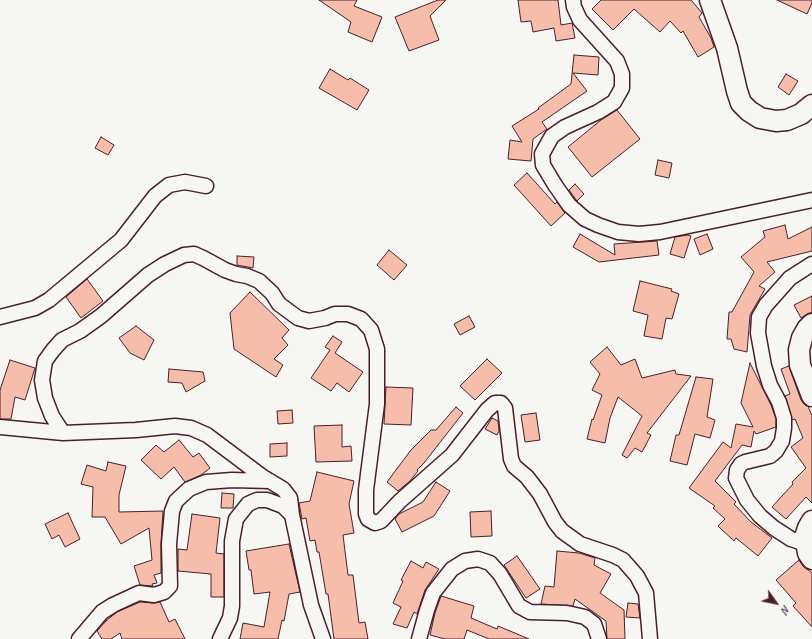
<!DOCTYPE html>
<html>
<head>
<meta charset="utf-8">
<style>
	body { margin:0 }
	#map { position:relative; width:812px; height:639px; overflow:hidden; background:#f6f6f2; font-family:Caveat,sans-serif }
	canvas { display:block }
	.north { position:absolute; left:756px; top:583px; width:40px; height:40px; -webkit-text-stroke:3px #f6f6f2; paint-order:stroke; rotate:123deg; font-size:11px; font-weight:700; line-height:16px; text-align:center; color:#4a1f2b }
	.north::after { content:''; display:block; margin:auto; width:14px; height:18px; background:#4a1f2b; clip-path:polygon(50% 0,100% 100%,50% 72%,0 100%) }
</style>
</head>
<body>
<div id="map">
<canvas width="812" height="639"></canvas>
<div class="north">N</div>
</div>
<script>
const ctx = document.querySelector('canvas').getContext('2d');
ctx.lineJoin = 'round';
function paint(path, color) { ctx.fillStyle = color; ctx.fill(path, 'evenodd'); }
const shape = rows => new Path2D(rows.map(r => 'M' + r).join(''));
function strokePath(path, color, width, dash) { ctx.strokeStyle = color; ctx.lineWidth = width; ctx.lineCap = dash ? 'butt' : 'round'; ctx.setLineDash(dash || []); ctx.stroke(path); }
const building = shape([
	[319,0,357,0,354,6,382,17,372,42,348,32,351,22,319,0],
	[438,0,446,0,430,16,439,40,409,51,395,17,438,0],
	[518,0,558,0,561,25,572,23,575,38,556,41,554,28,533,32,531,21,521,22,518,0],
	[601,0,691,0,702,13,699,17,711,38,714,47,698,57,683,31,681,33,670,21,660,32,634,9,613,30,592,9,601,0],
	[777,0,812,0,812,3,807,14,777,0],
	[574,55,599,57,598,75,573,73,587,91,542,122,547,129,533,139,531,161,508,159,510,140,522,142,512,126,539,109,538,108,571,84,574,55],
	[330,69,348,80,350,78,369,90,357,110,319,88,330,69],
	[786,74,798,81,789,95,778,87,786,74],
	[617,110,640,139,592,177,568,147,601,120,617,110],
	[101,137,114,145,108,155,95,148,101,137],
	[658,160,672,163,669,178,655,175,658,160],
	[527,173,555,204,557,202,565,213,551,226,514,185,527,173],
	[575,184,584,194,577,201,569,190,575,184],
	[785,225,788,239,812,227,812,251,767,262,775,272,759,286,765,289,750,315,747,352,734,349,731,339,727,339,729,312,732,312,754,272,741,257,765,237,763,231,785,225],
	[580,234,615,255,614,244,657,241,659,255,599,262,573,247,580,234],
	[707,234,713,249,700,255,694,239,707,234],
	[688,235,691,236,684,258,670,254,675,237,688,235],
	[389,250,407,265,394,280,377,265,389,250],
	[237,256,254,257,253,268,237,265,237,256],
	[87,279,103,301,81,318,66,297,87,279],
	[640,281,672,289,671,291,679,294,672,319,666,318,662,339,644,336,648,315,633,311,640,281],
	[250,292,289,330,282,338,288,345,274,359,283,365,276,377,234,349,230,313,250,292],
	[812,296,812,313,809,313,801,318,794,305,812,296],
	[469,316,475,327,460,335,454,324,469,316],
	[136,326,154,340,144,360,130,353,119,338,136,326],
	[333,336,342,342,335,353,363,372,349,392,337,383,331,391,311,378,330,350,325,347,333,336],
	[607,347,621,365,635,359,642,378,675,370,676,374,691,376,647,433,651,435,642,452,635,448,627,458,622,455,642,416,618,397,610,418,605,443,587,439,592,419,593,420,602,395,592,390,600,374,590,362,607,347],
	[487,359,502,373,475,400,460,386,487,359],
	[10,360,35,368,25,400,15,397,11,419,0,419,0,390,10,360],
	[750,363,771,405,776,419,776,427,756,434,754,431,751,447,742,445,715,481,736,502,734,504,751,522,772,538,758,556,736,538,734,541,718,526,725,519,713,508,715,506,689,488,723,442,731,448,736,424,753,427,741,403,750,363],
	[789,366,801,400,805,405,808,406,812,416,812,503,806,497,786,519,772,507,793,484,792,482,806,468,791,447,803,438,795,419,792,420,785,396,790,394,781,369,789,366],
	[169,369,203,372,205,381,186,392,182,383,168,382,169,369],
	[696,377,713,379,707,417,715,420,710,438,695,434,687,465,670,461,676,435,679,435,696,377],
	[386,387,413,388,411,425,384,424,386,387],
	[456,407,463,413,424,463,417,470,418,471,410,481,398,491,387,482,411,450,431,430,436,430,456,407],
	[292,410,293,423,278,424,277,411,292,410],
	[536,413,540,440,525,442,521,415,536,413],
	[492,418,498,421,499,431,497,435,485,429,492,418],
	[342,425,342,447,351,446,352,461,316,462,314,426,342,425],
	[179,440,193,457,199,453,210,468,201,475,185,482,174,467,161,479,141,460,156,445,164,452,179,440],
	[287,443,287,456,270,457,270,444,287,443],
	[108,462,126,466,119,495,119,512,163,511,161,543,161,573,154,575,157,583,152,584,153,586,140,585,134,566,152,560,149,528,121,544,105,517,92,517,93,487,81,484,87,465,106,471,108,462],
	[317,472,354,481,349,504,354,533,343,535,348,575,353,575,359,623,365,622,368,639,334,639,328,594,326,594,319,552,317,552,315,540,310,541,306,518,302,519,299,503,310,501,317,472],
	[436,482,450,491,434,516,402,532,395,519,399,514,423,502,436,482],
	[222,493,234,494,233,508,221,508,222,493],
	[491,511,492,536,471,537,470,512,491,511],
	[68,513,80,539,65,547,59,535,52,539,45,524,68,513],
	[192,514,220,518,216,553,224,554,224,597,211,597,211,574,178,571,178,549,187,550,192,514],
	[289,544,300,592,289,594,284,621,282,620,278,639,240,639,243,623,264,627,270,592,254,594,251,570,249,570,246,551,289,544],
	[557,551,579,553,595,558,594,565,611,574,600,593,624,610,625,639,607,639,606,621,575,599,573,606,541,604,545,586,554,587,557,551],
	[517,556,540,589,526,598,504,565,517,556],
	[799,560,803,566,812,573,812,627,793,606,796,603,776,580,799,560],
	[411,561,423,568,426,562,439,569,425,590,417,614,414,612,407,628,393,624,401,607,393,603,403,581,401,580,411,561],
	[441,596,474,606,471,618,497,629,498,626,529,639,489,639,467,630,464,639,445,639,430,635,435,613,441,596],
	[140,602,153,603,160,602,169,622,175,619,185,639,122,639,120,633,111,639,102,639,97,631,106,621,117,612,140,602],
	[628,603,638,604,640,618,626,617,628,603]
]);
paint(building, '#f6beaa');
strokePath(building, '#4a1f2b', 1);
const street = shape([
	[573,0,574,7,580,20,617,61,622,74,622,88,614,102,598,112,565,127,552,136,542,154,543,165,555,185,569,205,585,219,598,225,618,232,639,234,660,232,812,200],
	[0,317,35,308,49,300,121,240,155,196,169,185,185,182,206,186],
	[0,427,63,433,136,430,175,426,191,428,207,435,263,477,283,489,290,498,292,515],
	[63,433,52,416,45,398,42,380,45,361,53,350,62,340,80,331,101,316,148,275,165,264,184,255,194,254,203,258,225,270,236,274,247,276,259,281,272,293,279,304,298,318,309,321,325,318,335,314,348,314,361,319,371,330,377,349,377,404,366,490,366,514,368,519,375,523,381,521,400,501,452,455,487,410,495,403,501,403,505,408,511,459,514,466,527,477,540,494,555,522,562,531,580,544,613,555,623,560,637,576,646,593,650,639],
	[806,544,791,539,774,528,760,516,747,500,736,478,737,470,741,464,745,462,770,456,776,451,782,441,784,428,784,418,779,402,770,385,764,366,758,333,759,317,766,305,790,278,812,264],
	[79,639,102,612,113,605,139,593,154,595,164,592,170,586,169,544,172,511,176,501,189,489,206,482,232,480,270,481],
	[220,639,230,618,232,606,232,541,236,519,248,504,257,500,267,500,283,506,292,515,311,605,323,639],
	[419,639,427,610,433,593,452,569,465,561,478,559,490,563,500,574,519,606,530,612,567,613,585,617,594,624,599,639]
]);
const secondary = shape([
	[710,0,727,48,737,91,741,103,749,111,760,118,776,121,787,120,801,114,812,105],
	[812,324,807,329,802,338,799,350,800,365,812,396],
	[812,521,808,528,805,537,808,553,812,559]
]);
strokePath(street, '#4a1f2b', 17);
strokePath(secondary, '#4a1f2b', 23);
strokePath(street, '#f6f6f2', 14);
strokePath(secondary, '#f6f6f2', 20);
</script>
</body>
</html>
